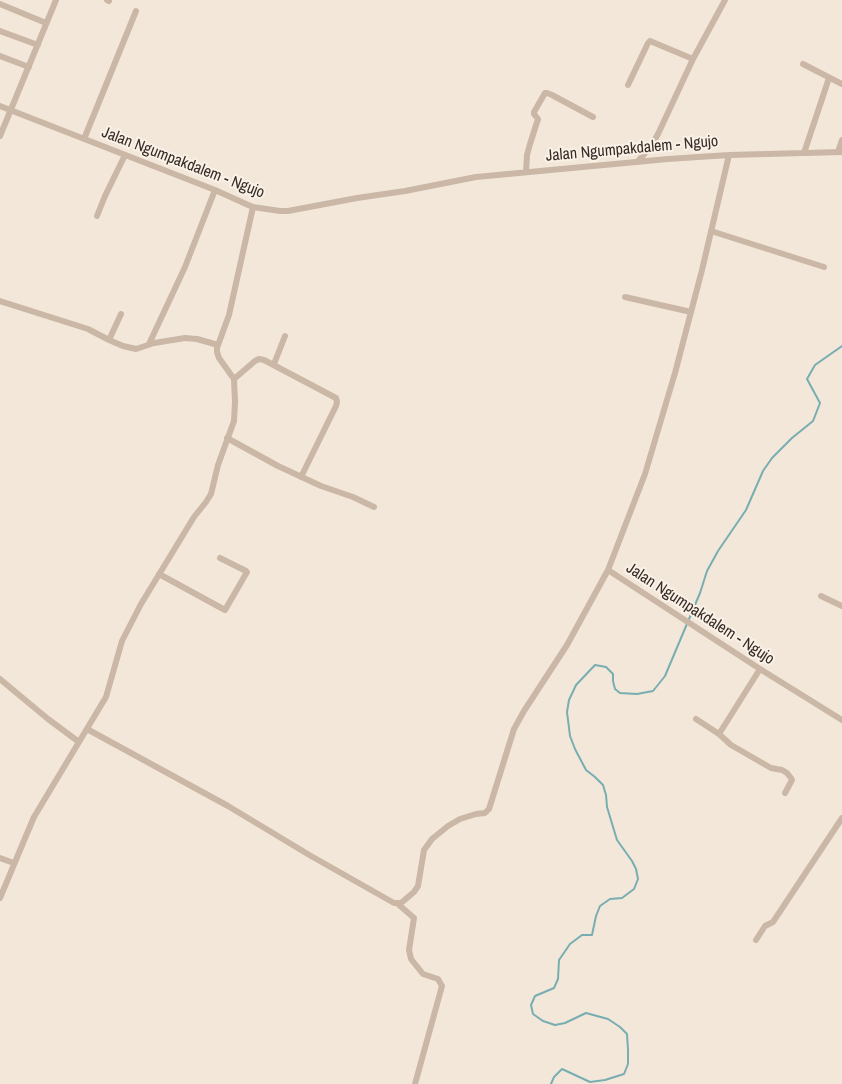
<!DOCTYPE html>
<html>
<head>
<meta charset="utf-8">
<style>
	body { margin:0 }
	canvas { display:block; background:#f3e7da }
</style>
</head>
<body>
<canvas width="842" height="1084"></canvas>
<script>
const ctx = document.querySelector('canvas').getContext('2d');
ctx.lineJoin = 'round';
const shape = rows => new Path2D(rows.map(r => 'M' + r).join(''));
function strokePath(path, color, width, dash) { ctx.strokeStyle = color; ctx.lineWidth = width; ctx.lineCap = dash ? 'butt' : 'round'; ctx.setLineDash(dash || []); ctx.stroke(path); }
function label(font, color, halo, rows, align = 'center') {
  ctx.font = font + ' "Archivo Narrow",sans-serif'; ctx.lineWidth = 4; ctx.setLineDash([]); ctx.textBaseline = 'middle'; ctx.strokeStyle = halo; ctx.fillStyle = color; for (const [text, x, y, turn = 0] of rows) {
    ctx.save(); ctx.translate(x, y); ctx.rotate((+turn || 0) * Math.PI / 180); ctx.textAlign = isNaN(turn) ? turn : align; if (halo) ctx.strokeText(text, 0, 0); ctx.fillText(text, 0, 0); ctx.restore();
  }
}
strokePath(shape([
	[551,1084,554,1077,562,1069,590,1082,605,1080,624,1074,628,1064,628,1050,627,1034,620,1027,608,1019,586,1013,565,1023,555,1025,543,1021,533,1014,531,1005,535,996,554,988,558,979,559,960,570,944,582,935,592,935,596,916,600,906,610,899,622,898,634,889,638,879,636,869,632,861,617,840,607,807,606,795,603,785,595,777,586,770,575,749,570,736,567,712,569,700,576,685,595,665,606,667,613,674,613,681,615,689,620,693,637,694,653,691,665,676,700,593,707,571,718,551,746,510,763,471,772,458,792,438,813,421,820,403,807,379,815,365,842,346]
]), '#78aeb1', 2);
strokePath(shape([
	[107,0,109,1],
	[0,4,46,23],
	[0,31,38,45],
	[0,56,29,67],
	[803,64,842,84],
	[628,85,648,43,650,41,693,59],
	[0,106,215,190,246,204,253,207,280,211,288,211,357,198,405,191,476,177,668,159,729,155,842,152],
	[0,136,56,0],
	[84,139,136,11],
	[838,152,842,140],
	[804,153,829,78],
	[729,155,702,270,675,373,645,474,608,570,760,669,842,720],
	[638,161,650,148,658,134,693,59,725,0],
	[526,172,527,155,530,144,538,119,534,114,534,112,545,93,547,93,552,95,593,117],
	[97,216,105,196,125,155],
	[711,231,824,267],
	[625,297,691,312],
	[0,301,88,329,109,340,121,314],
	[109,340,123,346,136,349,154,343,185,338,197,339,218,345],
	[149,344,185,267,215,190],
	[274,364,285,336],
	[234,379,255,361,259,359,264,360,336,398,337,402,336,406,301,477],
	[227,438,278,466,321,486,353,497,374,507],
	[159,574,225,610,247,572,246,571,220,558],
	[821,596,842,606],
	[0,679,48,719,79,742],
	[696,719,719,734,731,745,771,768,782,770,787,773,791,778,792,780,785,793],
	[87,729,228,806,311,856,394,903,401,903,414,892,418,886,424,850,432,839,448,826,460,819,476,814,485,813,489,809,514,729,524,711,567,645,608,570],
	[719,734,760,669],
	[0,858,14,863],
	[0,898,23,843,34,817,106,697,122,641,141,604,194,517,206,502,211,494,218,465,234,421,235,402,234,379,219,358,217,352,217,348,229,315,253,207],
	[398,904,414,918,409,950,411,959,423,974,438,979,442,986,415,1084],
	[756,940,765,926,773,922,842,818]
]), '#cbb7a6', 6);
label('16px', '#372c27', '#faf1e7', [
	["Jalan Ngumpakdalem - Ngujo",632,149,-5],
	["Jalan Ngumpakdalem - Ngujo",183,163,21],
	["Jalan Ngumpakdalem - Ngujo",700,614,33]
]);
</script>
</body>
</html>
